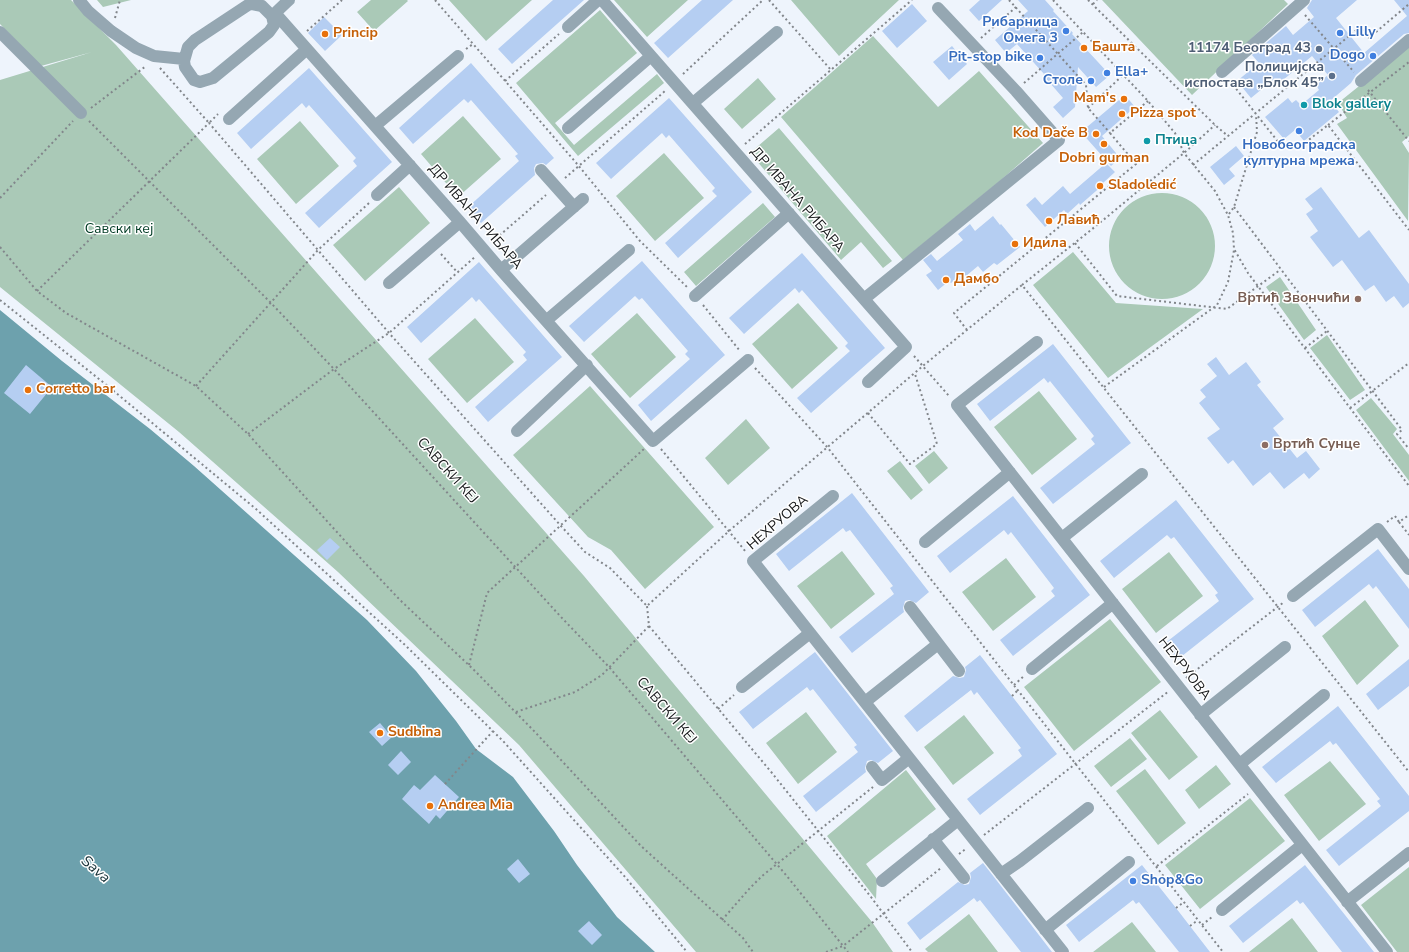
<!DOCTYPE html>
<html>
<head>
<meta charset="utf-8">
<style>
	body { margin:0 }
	canvas { display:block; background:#eef4fc }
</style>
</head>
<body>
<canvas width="1409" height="952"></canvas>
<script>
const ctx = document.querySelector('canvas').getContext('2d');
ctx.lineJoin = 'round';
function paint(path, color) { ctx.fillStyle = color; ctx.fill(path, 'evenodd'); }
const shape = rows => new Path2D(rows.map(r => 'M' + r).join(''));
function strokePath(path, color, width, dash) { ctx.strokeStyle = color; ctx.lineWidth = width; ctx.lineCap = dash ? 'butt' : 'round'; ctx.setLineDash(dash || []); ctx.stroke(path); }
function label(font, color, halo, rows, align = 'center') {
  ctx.font = font + ' "Nunito Sans",sans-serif'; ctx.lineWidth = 3; ctx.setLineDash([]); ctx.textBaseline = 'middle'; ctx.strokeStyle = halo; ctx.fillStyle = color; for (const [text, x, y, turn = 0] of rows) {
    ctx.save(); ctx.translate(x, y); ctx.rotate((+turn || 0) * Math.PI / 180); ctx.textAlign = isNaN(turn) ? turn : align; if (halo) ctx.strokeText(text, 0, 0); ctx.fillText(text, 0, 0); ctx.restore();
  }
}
paint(shape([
	[0,0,71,0,116,45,584,576,872,922,893,952,696,952,519,745,338,572,179,432,0,287,0,80,92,52,41,66,0,24],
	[97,0,131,0,103,7],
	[371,0,407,0,408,1,374,31,357,12],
	[449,0,532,0,486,41],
	[614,0,688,0,647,37],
	[791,0,899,0,839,56],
	[1102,0,1284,0,1288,4,1192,95],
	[600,10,637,53,555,123,574,145,657,74,664,83,578,156,516,83],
	[873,36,938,107,979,71,1043,143,1001,180,903,260,781,117],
	[1409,46,1409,136,1402,142,1409,153,1408,221,1337,124,1347,118,1338,103],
	[758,78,776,99,742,129,724,109],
	[463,116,501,159,458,197,421,154],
	[300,121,339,166,296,204,257,159],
	[779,128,892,261,883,268,861,242,841,260,750,153],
	[664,153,704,198,655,241,616,196],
	[399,187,430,223,365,281,333,245],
	'1109 246a53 53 0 1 1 106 0a53 53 0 1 1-106 0Z',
	[763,203,775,217,696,286,684,272],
	[1073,252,1116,303,1203,309,1108,378,1033,285],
	[1280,277,1316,330,1304,340,1266,287],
	[798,303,838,348,792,389,752,344],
	[637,313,676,357,630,398,591,354],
	[475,318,514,362,467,403,428,359],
	[1327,335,1365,390,1350,400,1310,348],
	[590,386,714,527,645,589,611,550,588,537,513,455],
	[1039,391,1077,439,1032,475,994,427],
	[1371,398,1397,429,1393,434,1409,455,1409,481,1356,410],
	[746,419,770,448,728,485,705,458],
	[934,451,948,468,929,484,915,466],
	[900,461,923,490,911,500,887,471],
	[842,551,875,594,831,629,797,586],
	[1169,552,1203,596,1156,633,1122,589],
	[1006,558,1036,597,993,631,962,592],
	[1365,600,1399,646,1357,685,1322,636],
	[1110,619,1161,682,1074,751,1024,687],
	[1160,710,1198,757,1169,780,1131,733],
	[806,712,837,752,798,784,766,743],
	[964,715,994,753,953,785,924,747],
	[1130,738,1147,759,1111,787,1094,766],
	[1330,761,1366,804,1319,841,1284,795],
	[1216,765,1231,784,1199,809,1185,790],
	[1145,769,1186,823,1158,845,1116,791],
	[906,770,936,809,866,864,877,879,876,899,827,836],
	[1250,798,1285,841,1200,909,1165,865],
	[1409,867,1409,952,1397,952,1361,905],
	[969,914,998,952,928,952,925,949],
	[1292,918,1318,952,1249,952],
	[1132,922,1156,952,1093,952]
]), '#aac9b7');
paint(shape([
	[0,310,62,361,150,429,194,466,367,620,416,671,456,721,476,749,513,777,554,831,577,865,617,917,655,952,0,952]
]), '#6da1ad');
paint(shape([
	[553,0,584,0,512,64,498,49],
	[702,0,733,0,668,58,654,43],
	[980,0,1002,0,979,21,969,10],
	[1018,0,1045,0,1054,10,1053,11,1073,33,1072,34,1110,75,1096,87,1078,67,1075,107,1063,118,1053,107,1063,98,1043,75,1044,74,1017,44,1006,53,995,40,1028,11],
	[1312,0,1357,0,1336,18,1364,53,1407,16,1394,0,1409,0,1409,33,1404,34,1356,75,1351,83,1330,101,1339,112,1304,141,1295,130,1284,139,1265,117,1288,98,1292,103,1296,100,1301,105,1319,90,1316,85,1328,75,1312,56,1277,85,1273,80,1251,98,1237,81,1259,63,1252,55,1286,26,1293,35,1314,17,1307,8],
	[912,4,927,21,897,48,882,31],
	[324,17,342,35,325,51,308,33],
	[952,46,967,64,949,80,933,62],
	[471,63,554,158,546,165,543,163,536,164,534,168,535,175,481,223,467,208,519,161,515,156,518,154,471,100,468,103,464,99,413,144,399,128],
	[309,68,392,162,319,228,305,213,357,166,353,161,356,158,309,105,306,108,302,103,251,149,237,133],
	[1125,95,1135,107,1102,136,1120,158,1111,166,1081,132],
	[669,98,752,192,678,258,665,243,717,196,712,191,715,188,669,135,666,138,662,133,611,179,596,163],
	[1236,146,1244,156,1229,169,1235,176,1224,185,1210,167],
	[1106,163,1115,172,1103,183,1104,184,1080,205,1079,203,1067,214,1064,210,1045,227,1026,205,1035,197,1042,205,1063,186,1070,194],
	[1321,187,1359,238,1369,230,1409,284,1409,303,1403,308,1394,296,1386,302,1374,285,1365,291,1342,260,1333,267,1310,237,1318,231,1306,214,1313,209,1305,199],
	[993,216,1000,225,1001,224,1020,247,997,265,994,263,983,272,978,266,960,281,958,278,951,283,949,281,938,290,926,275,932,271,923,260,931,254,937,261,963,240,958,234,970,224,975,231],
	[802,253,885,348,811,413,797,398,850,351,845,346,848,343,802,290,799,293,795,288,744,334,729,318],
	[642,261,725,355,651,421,638,405,690,359,685,354,688,351,642,298,639,300,635,296,584,342,569,326],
	[479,262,562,357,488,422,475,407,527,360,523,355,526,352,479,299,476,302,472,297,421,343,407,327],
	[1053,344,1131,443,1053,504,1040,488,1095,444,1091,439,1094,436,1050,381,1048,383,1044,378,990,421,977,404],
	[1216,357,1229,375,1246,362,1261,382,1257,385,1284,419,1273,428,1297,458,1306,451,1320,469,1309,479,1304,473,1284,489,1270,472,1253,486,1233,460,1228,464,1207,438,1220,429,1199,403,1206,397,1200,390,1217,376,1207,364],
	[26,365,52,387,30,414,4,393],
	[852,493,929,592,916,603,909,600,905,601,903,608,904,612,852,653,839,637,894,594,890,588,893,586,850,530,846,532,843,528,789,571,776,554],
	[1013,496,1090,595,1013,656,1000,640,1055,596,1051,591,1054,588,1011,532,1008,535,1004,530,950,573,937,556],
	[1176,500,1254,599,1177,660,1164,644,1219,601,1215,595,1218,593,1174,537,1171,539,1167,535,1114,578,1100,561],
	[330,538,340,547,327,560,317,550],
	[1378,549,1409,589,1409,629,1376,586,1373,589,1369,584,1315,627,1302,610],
	[815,652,893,751,878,763,871,760,867,761,865,768,866,772,816,812,803,796,858,752,854,747,857,745,813,689,810,691,807,687,753,729,739,712],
	[980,655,1057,754,980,815,967,799,1022,756,1018,750,1021,748,977,692,974,695,971,690,917,732,904,716,953,676,960,678,964,677,966,670,965,667],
	[1409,659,1409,686,1378,710,1366,694],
	[1338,706,1409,796,1409,811,1339,866,1326,850,1381,806,1377,801,1380,799,1336,743,1333,745,1330,741,1276,783,1262,767],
	[380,723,392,737,382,746,369,732],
	[401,751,411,762,398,775,388,765],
	[435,775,459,797,440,819,436,815,429,824,402,799,414,785,420,790],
	[518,859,530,874,519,883,507,869],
	[983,863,1022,913,1052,952,1021,952,980,900,977,902,974,898,920,940,907,923,958,882,965,885,969,884,971,877,970,873],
	[1142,865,1176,908,1210,952,1179,952,1139,902,1136,904,1133,900,1079,942,1066,925],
	[1305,865,1345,915,1374,952,1342,952,1303,902,1300,904,1297,900,1243,943,1229,926],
	[589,921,602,935,592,945,578,931]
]), '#b5cef2');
strokePath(shape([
	[435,0,578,165,640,241,688,288],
	[769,0,831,70],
	[1009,0,1086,85,1088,108,1110,133],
	[1053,0,1148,101,1175,133,1184,153,1215,191,1228,215,1233,233,1234,249,1248,273,1409,486],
	[1088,0,1215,125,1228,136],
	[1093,4,1097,0],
	[1305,15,1354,72],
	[115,18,120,0],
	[307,31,342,0],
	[981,38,1016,7],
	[466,49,473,44],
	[160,68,209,123,218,114],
	[683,74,763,0],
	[505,81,559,34],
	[1230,81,1283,148,1291,142,1297,149,1328,125,1409,230],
	[1024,83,1083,32],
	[1368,90,1409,141],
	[91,108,146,66],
	[1088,108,1123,75],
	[89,121,270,302,334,369,561,617,609,667,786,875,848,952],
	[1328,125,1409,62],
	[745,144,912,0],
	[1193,165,1360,27,1369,38,1409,4],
	[565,178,665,91],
	[0,198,73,121],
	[1234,207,1402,430,1397,434,1409,449],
	[1229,214,1234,207,1257,132,1256,114],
	[492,242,546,195],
	[1075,243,1117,296,1227,309,1280,270],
	[0,247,37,291,66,313,196,386,248,434,365,563,400,600,474,670,535,732,641,846,743,938,753,952],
	[441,254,457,272],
	[1022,285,1096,226,1184,153,1215,125],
	[37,291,209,123,389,333,561,526,585,552,610,568,647,606,729,531,924,365,1022,285,1409,772],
	[0,300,104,383,256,509,405,645,503,741,626,878,687,952],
	[703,305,740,351],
	[967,330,954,313,1136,164,1110,133,1148,101],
	[1305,348,1327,331],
	[914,356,949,396],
	[755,368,828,448,1223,952],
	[196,386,318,250,369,203],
	[1104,387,1217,305,1228,282,1234,250],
	[1350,408,1409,363],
	[868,413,910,464,937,444,915,374],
	[248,434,334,369,389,333,476,256],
	[661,449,746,552],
	[1387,522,1395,516,1399,522,1409,515],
	[1399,522,1409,535],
	[649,626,772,773,871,897,912,952],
	[469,665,487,593,645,448],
	[1186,678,1284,602],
	[1014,685,1024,676],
	[1012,696,1018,690],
	[718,709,734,695],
	[516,712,575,692,602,675,649,626,647,606],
	[445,784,493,731],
	[984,835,1169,691],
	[959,854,967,848],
	[1157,866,1248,794],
	[1176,908,1184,902],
	[722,920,750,888,762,876,873,787],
	[1202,925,1212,917],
	[1190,926,1198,920],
	[826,952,843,946,941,868]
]), '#82868b', 2, [2, 3]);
strokePath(shape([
	[79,0,88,11,111,31,136,48,154,56,184,59],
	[602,0,906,347,868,382],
	[252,4,262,6,272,16,274,25,269,32,213,78,200,82,194,80,185,67,184,61,188,47,195,40,248,5,252,4],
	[275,13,460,222,501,270,653,441,748,360],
	[272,16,289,0],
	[568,27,598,0],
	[0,32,81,113],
	[1222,72,1304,0],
	[1361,81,1409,40],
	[693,103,777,32],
	[229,119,307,49],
	[375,126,458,56],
	[568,128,651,56],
	[541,170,574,207],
	[377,195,410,165],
	[501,270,583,199],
	[389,283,460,222],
	[695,296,789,213],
	[864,299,1059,140,1016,91,938,8],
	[547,320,629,250],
	[1037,342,957,405,1387,952],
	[517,431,587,365],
	[833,496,753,561,1063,952],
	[1062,538,1142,474],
	[925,542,1010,472],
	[1293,596,1378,529,1409,569],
	[910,607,959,671],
	[1032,669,1113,603],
	[742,687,810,633],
	[865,702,938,644],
	[1200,715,1285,647],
	[1240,764,1324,695],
	[872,767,882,780,909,758],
	[933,839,964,878],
	[1001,874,1020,861,1088,808],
	[882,881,958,820],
	[1347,902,1409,853],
	[1222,910,1302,845],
	[1045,930,1129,862]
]), '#95a7b2', 12);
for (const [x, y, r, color] of [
	[1066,31,4,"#3f7fe0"],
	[1340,33,4,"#3f7fe0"],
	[325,34,4,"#e8710a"],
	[1084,48,4,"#e8710a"],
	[1319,49,4,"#5c6f8a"],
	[1373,56,4,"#3f7fe0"],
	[1040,58,4,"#3f7fe0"],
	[1107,73,4,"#3f7fe0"],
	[1332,76,4,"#5c6f8a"],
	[1091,81,4,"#3f7fe0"],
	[1124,99,4,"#e8710a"],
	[1304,105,4,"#0f9aa8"],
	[1122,114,4,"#e8710a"],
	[1299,131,4,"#3f7fe0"],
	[1096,134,4,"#e8710a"],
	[1147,141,4,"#0f9aa8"],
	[1104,144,4,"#e8710a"],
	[1100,186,4,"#e8710a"],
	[1049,221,4,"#e8710a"],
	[1015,244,4,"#e8710a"],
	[946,280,4,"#e8710a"],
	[1358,299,4,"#8d6e63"],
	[28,390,4,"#e8710a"],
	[1265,445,4,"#8d6e63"],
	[380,733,4,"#e8710a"],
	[430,806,4,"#e8710a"],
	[1133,881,4,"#3f7fe0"]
]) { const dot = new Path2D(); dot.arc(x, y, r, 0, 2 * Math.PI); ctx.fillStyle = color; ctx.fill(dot); strokePath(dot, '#fff', 1.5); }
label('bold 14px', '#366cbe', '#fff', [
	["Рибарница",1058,23],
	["Омега 3",1058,39],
	["Lilly",1348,33,"left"],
	["Dogo",1365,56],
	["Pit-stop bike",1032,58],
	["Ella+",1115,73,"left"],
	["Столе",1083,81],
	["Новобеоградска",1299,146,"center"],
	["културна мрежа",1299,162,"center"],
	["Shop&Go",1141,881,"left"]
], 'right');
label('bold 14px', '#c56008', '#fff', [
	["Princip",333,34],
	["Башта",1092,48],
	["Mam's",1116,99,"right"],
	["Pizza spot",1130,114],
	["Kod Dače B",1088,134,"right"],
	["Dobri gurman",1104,159,"center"],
	["Sladoledić",1108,186],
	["Лавић",1057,221],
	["Идила",1023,244],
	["Дамбо",954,280],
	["Corretto bar",36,390],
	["Sudbina",388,733],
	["Andrea Mia",438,806]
], 'left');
label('bold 14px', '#4e5e75', '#fff', [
	["11174 Београд 43",1311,49],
	["Полицијска",1324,68],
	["испостава „Блок 45”",1324,84]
], 'right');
label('bold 14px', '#0d838f', '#fff', [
	["Blok gallery",1312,105],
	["Птица",1155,141]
], 'left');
label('14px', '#151719', '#fff', [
	["ДР ИВАНА РИБАРА",797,200,49],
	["ДР ИВАНА РИБАРА",475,217,49],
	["САВСКИ КЕЈ",447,471,48],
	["НЕХРУОВА",778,523,-41],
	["НЕХРУОВА",1184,669,52],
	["САВСКИ КЕЈ",666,711,49]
]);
label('14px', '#013b24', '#fff', [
	["Савски кеј",119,230]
]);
label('bold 14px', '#785e54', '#fff', [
	["Вртић Звончићи",1350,299],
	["Вртић Сунце",1273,445,"left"]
], 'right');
label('italic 15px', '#132e34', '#fff', [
	["Sava",95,870,41]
]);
</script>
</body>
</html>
